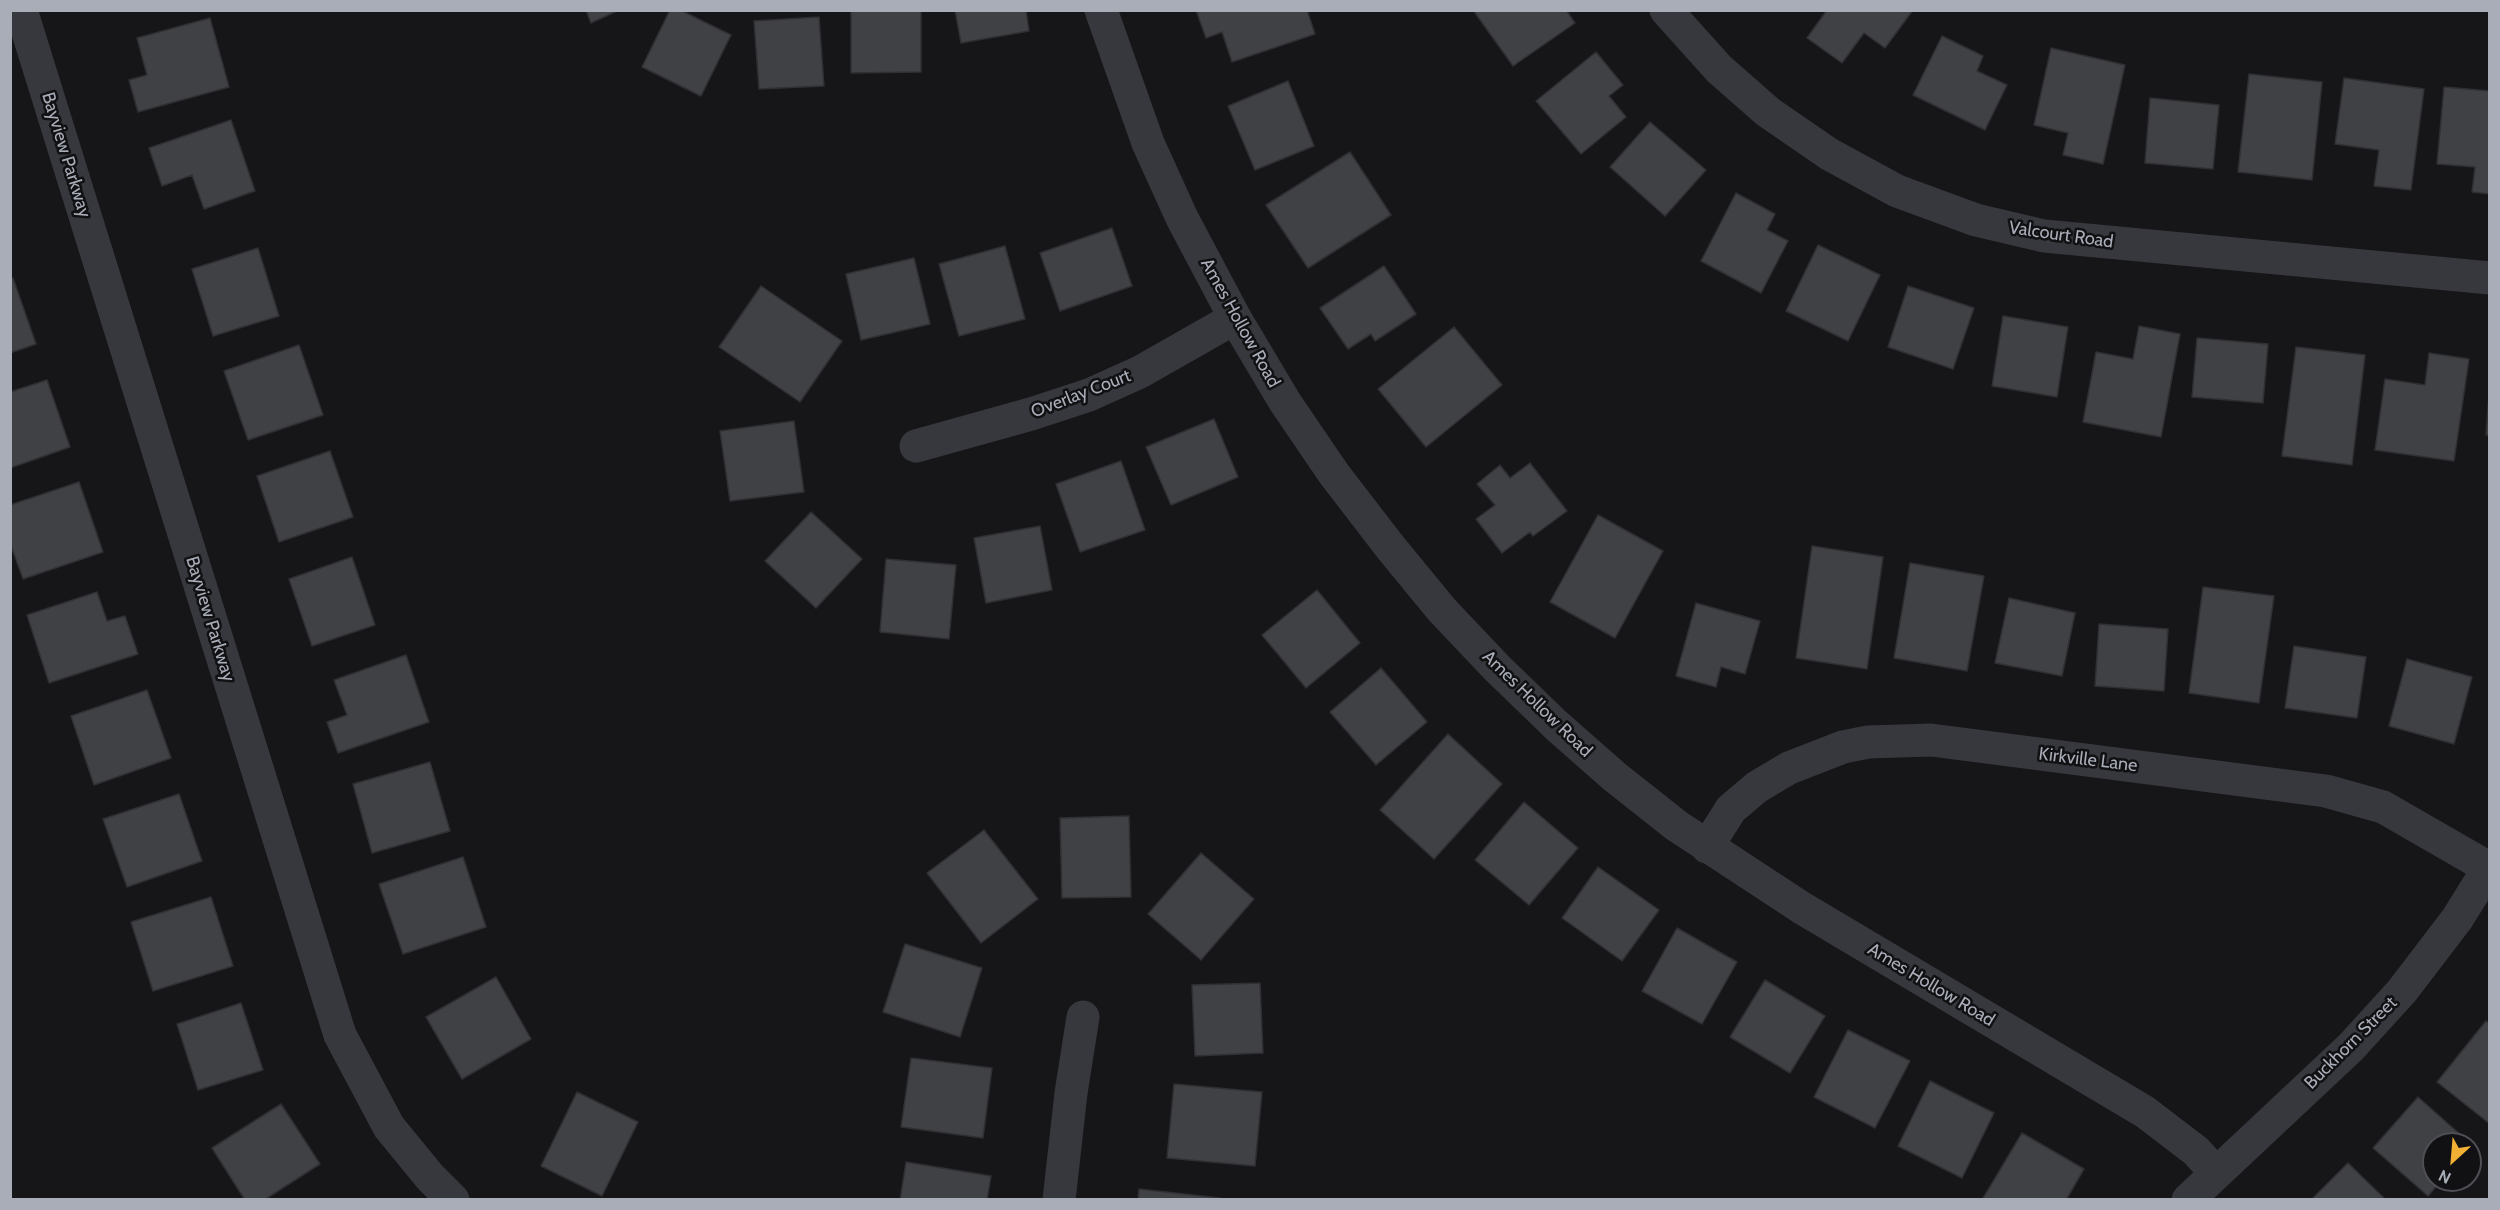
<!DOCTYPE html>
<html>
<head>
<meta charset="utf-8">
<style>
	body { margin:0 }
	#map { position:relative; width:2500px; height:1210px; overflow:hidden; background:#161618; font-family:Cabin,sans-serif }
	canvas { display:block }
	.frame { position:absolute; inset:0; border:12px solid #a8adb8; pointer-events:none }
	.north { position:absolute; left:2422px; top:1132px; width:60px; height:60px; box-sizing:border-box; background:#111113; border:2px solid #4d4f55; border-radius:50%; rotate:206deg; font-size:16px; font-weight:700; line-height:24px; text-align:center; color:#a8adb8 }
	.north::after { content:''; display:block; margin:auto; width:21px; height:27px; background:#f2b134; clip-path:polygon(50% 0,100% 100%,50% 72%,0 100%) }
</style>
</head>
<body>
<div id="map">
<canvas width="2500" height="1210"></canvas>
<div class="frame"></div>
<div class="north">N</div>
</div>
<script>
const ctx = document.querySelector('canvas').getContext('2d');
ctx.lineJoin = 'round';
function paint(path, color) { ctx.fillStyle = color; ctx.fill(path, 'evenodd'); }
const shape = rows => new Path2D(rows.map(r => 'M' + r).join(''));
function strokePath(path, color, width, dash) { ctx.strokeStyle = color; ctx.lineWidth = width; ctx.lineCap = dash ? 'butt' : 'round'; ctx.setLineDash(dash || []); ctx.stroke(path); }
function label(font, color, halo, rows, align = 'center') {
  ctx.font = font + ' Cabin,sans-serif'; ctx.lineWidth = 5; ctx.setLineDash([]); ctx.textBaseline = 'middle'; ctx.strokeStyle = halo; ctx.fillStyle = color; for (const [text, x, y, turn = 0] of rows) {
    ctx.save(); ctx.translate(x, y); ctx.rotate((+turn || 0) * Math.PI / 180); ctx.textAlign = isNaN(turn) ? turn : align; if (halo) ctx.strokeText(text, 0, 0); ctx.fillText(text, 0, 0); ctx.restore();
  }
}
const building = shape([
	[586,10,619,10,591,23,586,10],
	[670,10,680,10,731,35,701,96,642,67,670,10],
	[851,10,921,10,921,72,851,73,851,10],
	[955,10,1026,10,1029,31,961,43,955,10],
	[1196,10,1307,10,1315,34,1232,62,1222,32,1206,38,1196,10],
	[1473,10,1566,10,1575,23,1513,66,1473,10],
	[1827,10,1913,10,1885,48,1864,33,1842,63,1807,38,1827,10],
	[819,17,824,86,759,89,754,21,819,17],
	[210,18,229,87,138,112,129,80,147,75,137,38,210,18],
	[1942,36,1983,56,1977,71,2007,85,1985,130,1913,95,1942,36],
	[2051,48,2125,65,2103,164,2063,155,2068,133,2034,125,2051,48],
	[1596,52,1623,85,1609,96,1626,117,1581,154,1536,101,1596,52],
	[2249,74,2322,82,2312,180,2238,172,2249,74],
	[2344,78,2424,89,2411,190,2374,186,2379,150,2335,144,2344,78],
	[1288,81,1314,146,1255,170,1228,106,1288,81],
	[2444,87,2490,91,2490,194,2472,192,2475,167,2437,164,2444,87],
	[2150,98,2219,105,2213,169,2145,163,2150,98],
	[231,120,255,191,204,209,192,175,162,186,149,148,231,120],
	[1650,122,1706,170,1665,216,1610,167,1650,122],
	[1350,152,1391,215,1308,268,1266,205,1350,152],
	[1736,193,1775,214,1767,230,1788,241,1761,293,1701,261,1736,193],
	[1112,228,1132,286,1060,311,1040,253,1112,228],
	[1818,245,1880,275,1848,341,1786,311,1818,245],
	[1005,246,1025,319,959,336,939,264,1005,246],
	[258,248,279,316,213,336,192,269,258,248],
	[914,258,930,324,861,340,846,274,914,258],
	[1384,266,1416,314,1375,341,1371,334,1348,349,1320,308,1384,266],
	[13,278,36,344,10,353,10,279,13,278],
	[761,286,842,341,800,402,719,347,761,286],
	[1908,286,1974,308,1953,369,1888,347,1908,286],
	[2003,316,2068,327,2057,397,1992,386,2003,316],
	[2139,326,2180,334,2161,437,2083,422,2096,352,2133,359,2139,326],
	[1454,327,1502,385,1426,447,1378,389,1454,327],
	[2197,338,2268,344,2263,403,2192,397,2197,338],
	[299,345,323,415,248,440,224,371,299,345],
	[2296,347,2365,355,2352,465,2282,456,2296,347],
	[2429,353,2469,359,2454,461,2375,450,2385,379,2425,385,2429,353],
	[47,380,70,447,10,468,10,392,47,380],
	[2490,381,2490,435,2486,435,2490,381],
	[1214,419,1238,477,1171,505,1146,447,1214,419],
	[794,421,804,492,730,501,720,431,794,421],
	[330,451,353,517,279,542,257,476,330,451],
	[1121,461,1145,530,1080,552,1056,484,1121,461],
	[1530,463,1567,511,1533,536,1530,532,1502,553,1476,519,1495,505,1477,484,1500,465,1510,478,1530,463],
	[79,482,103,552,23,579,10,543,10,505,79,482],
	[811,512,862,559,816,608,765,561,811,512],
	[1598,515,1663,551,1615,638,1550,602,1598,515],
	[1040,526,1052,590,986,603,974,538,1040,526],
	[1812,546,1883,557,1867,669,1796,658,1812,546],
	[352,557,375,625,312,646,289,579,352,557],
	[886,559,956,565,949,639,880,632,886,559],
	[1910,563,1984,576,1967,671,1894,658,1910,563],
	[2203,587,2274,596,2259,703,2189,693,2203,587],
	[1317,590,1360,643,1306,688,1262,635,1317,590],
	[97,592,107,621,125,616,138,654,49,683,27,615,97,592],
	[2009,598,2075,613,2062,676,1995,663,2009,598],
	[1696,603,1760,621,1745,674,1721,667,1716,687,1676,676,1696,603],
	[2099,624,2168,629,2164,691,2095,686,2099,624],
	[2294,646,2366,657,2357,718,2285,708,2294,646],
	[406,655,429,722,338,753,327,722,347,715,334,680,406,655],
	[2407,659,2472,677,2454,744,2389,726,2407,659],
	[1381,668,1427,722,1376,765,1330,712,1381,668],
	[147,690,171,758,94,785,71,716,147,690],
	[1448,734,1502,784,1434,859,1380,810,1448,734],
	[430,762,450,831,372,853,353,784,430,762],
	[179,794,202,861,127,887,103,819,179,794],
	[1524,802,1578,848,1529,905,1475,860,1524,802],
	[1129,816,1131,897,1062,898,1060,818,1129,816],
	[984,830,1038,899,981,943,927,873,984,830],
	[1201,853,1254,899,1201,960,1148,914,1201,853],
	[463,857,486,927,403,954,379,884,463,857],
	[1598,867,1659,910,1622,961,1562,918,1598,867],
	[211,897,233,966,153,991,131,922,211,897],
	[1677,928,1737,962,1702,1024,1642,991,1677,928],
	[905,944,982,968,960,1037,883,1012,905,944],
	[496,977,531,1039,462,1079,426,1017,496,977],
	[1765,980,1825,1016,1790,1073,1730,1037,1765,980],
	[1260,983,1263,1053,1195,1056,1192,985,1260,983],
	[241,1003,263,1070,198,1090,177,1024,241,1003],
	[2486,1021,2490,1024,2490,1124,2437,1082,2486,1021],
	[1848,1030,1910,1061,1875,1128,1814,1097,1848,1030],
	[911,1058,992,1068,983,1138,901,1127,911,1058],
	[1930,1081,1994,1113,1962,1178,1898,1146,1930,1081],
	[1174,1084,1262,1092,1255,1166,1167,1158,1174,1084],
	[577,1092,638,1122,602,1196,541,1166,577,1092],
	[2418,1097,2472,1145,2470,1147,2470,1144,2434,1144,2434,1180,2442,1180,2428,1196,2373,1148,2418,1097],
	[281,1104,320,1164,264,1200,245,1200,212,1148,281,1104],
	[2022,1133,2084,1169,2066,1200,1982,1200,2022,1133],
	[906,1162,991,1176,987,1200,900,1200,906,1162],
	[2348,1163,2386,1200,2311,1200,2348,1163],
	[1139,1189,1220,1198,1219,1200,1138,1200,1139,1189]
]);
paint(building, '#404145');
strokePath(building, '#303034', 1.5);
strokePath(shape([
	[21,10,340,1035,389,1127,430,1177,453,1200],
	[1101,10,1148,143,1182,218,1235,318,1285,402,1334,474,1391,548,1442,610,1497,668,1557,726,1615,777,1677,826,1802,908,2145,1112,2196,1151,2216,1173],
	[1666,10,1719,69,1768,112,1829,154,1897,191,1976,220,2044,236,2490,278],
	[916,446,1031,414,1089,395,1140,372,1235,318],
	[1707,847,1731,809,1757,787,1789,768,1843,747,1868,742,1931,740,2326,791,2383,807,2489,868],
	[1059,1200,1071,1093,1083,1017],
	[2188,1200,2351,1047,2402,991,2457,919,2490,866]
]), '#37383d', 33);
label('18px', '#a8adb8', '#111113', [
	["Bayview Parkway",66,155,73],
	["Valcourt Road",2061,235,8],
	["Ames Hollow Road",1240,323,61],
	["Overlay Court",1081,394,-21],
	["Bayview Parkway",210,619,73],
	["Ames Hollow Road",1537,704,44],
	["Kirkville Lane",2088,760,7],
	["Ames Hollow Road",1931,985,31],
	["Buckhorn Street",2351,1043,-45]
]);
</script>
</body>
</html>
